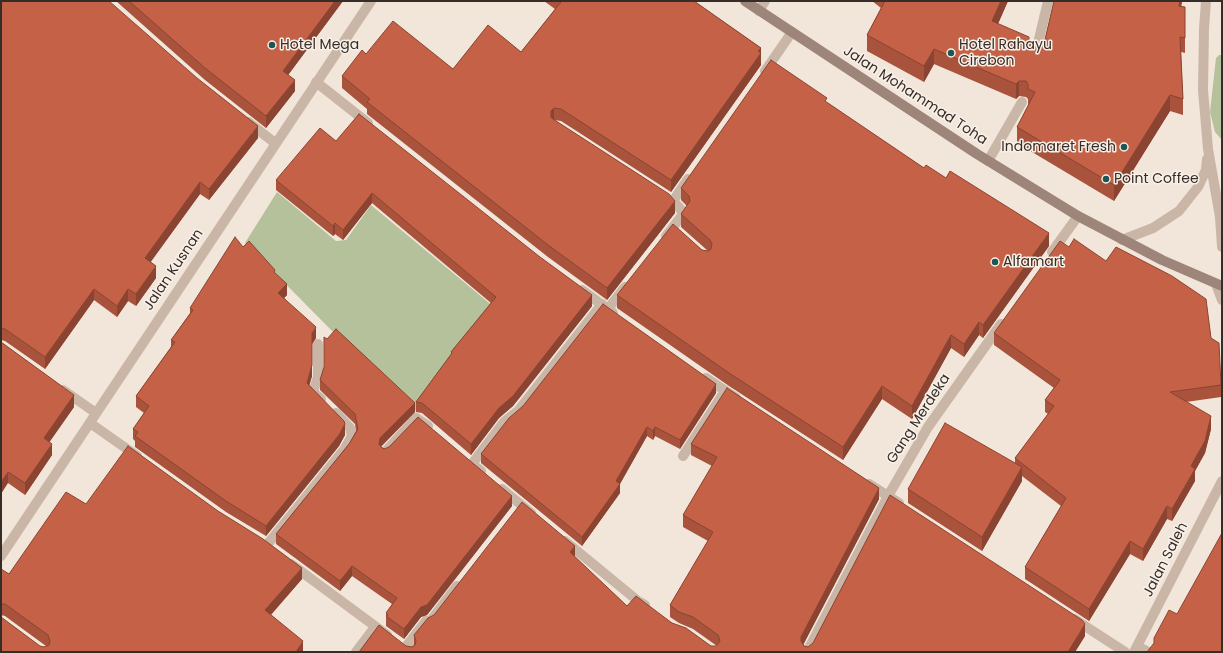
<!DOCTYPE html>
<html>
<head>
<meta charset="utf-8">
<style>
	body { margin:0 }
	#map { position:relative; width:1223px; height:653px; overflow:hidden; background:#f2e6db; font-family:Poppins,sans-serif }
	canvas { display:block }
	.frame { position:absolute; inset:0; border:2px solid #362c28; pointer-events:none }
</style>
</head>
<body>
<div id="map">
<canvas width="1223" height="653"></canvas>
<div class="frame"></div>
</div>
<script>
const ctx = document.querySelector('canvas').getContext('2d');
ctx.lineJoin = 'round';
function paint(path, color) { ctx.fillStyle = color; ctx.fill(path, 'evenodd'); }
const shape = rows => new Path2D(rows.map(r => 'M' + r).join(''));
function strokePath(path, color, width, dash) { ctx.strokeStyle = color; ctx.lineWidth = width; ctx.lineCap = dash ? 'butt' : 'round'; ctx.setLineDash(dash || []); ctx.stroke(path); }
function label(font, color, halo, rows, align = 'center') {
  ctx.font = font + ' Poppins,sans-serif'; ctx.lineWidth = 3; ctx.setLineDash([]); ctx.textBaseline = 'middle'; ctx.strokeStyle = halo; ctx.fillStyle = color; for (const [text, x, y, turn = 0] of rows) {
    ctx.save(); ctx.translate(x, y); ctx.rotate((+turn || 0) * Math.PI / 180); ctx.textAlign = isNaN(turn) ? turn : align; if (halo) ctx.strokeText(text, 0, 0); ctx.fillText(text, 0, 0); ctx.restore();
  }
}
paint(shape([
	[1219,55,1222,55,1222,140,1215,132,1210,112,1216,58],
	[277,192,336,241,346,240,371,205,494,307,415,411,337,336,245,243]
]), '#b5c19b');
strokePath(shape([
	[1035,56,1048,1],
	[988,161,1022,102],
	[683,456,725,391],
	[356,652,375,627]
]), '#cab6a7', 10);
strokePath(shape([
	[1206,1,1204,29,1203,90,1208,149,1220,217,1222,247],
	[759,11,765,1],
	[765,71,792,32],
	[316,82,368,123],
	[248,122,275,143],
	[666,236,684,213,673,201,688,179],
	[1122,240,1153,228,1179,211,1198,187,1206,170,1207,159],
	[1052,252,1078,216],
	[1216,284,1222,300],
	[582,290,613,313],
	[608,309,625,287],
	[318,344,318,377,313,392,321,399],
	[706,378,736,398],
	[63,390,96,413],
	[90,423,137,456],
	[386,451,416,418,428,426],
	[481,471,472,464,504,422,518,411,602,304],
	[869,484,899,503],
	[502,489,531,513],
	[565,541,638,601,645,605],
	[267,545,344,450,352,436,350,428,336,413],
	[1,556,371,1],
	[291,564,387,635],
	[1074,619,1125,652],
	[1137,646,1148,652],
	[405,648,426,621,429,623,457,586],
	[807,652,888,496,928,427,1001,324],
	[1134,652,1222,481]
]), '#cab6a7', 10);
strokePath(shape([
	[745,1,977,154,1078,216,1162,260,1222,286]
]), '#9d8579', 10);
paint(shape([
	[1,1,258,138,209,200,200,194,150,262,156,278,136,306,128,301,117,317,94,300,45,369,5,341,1,340],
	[116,1,343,1,288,75,295,91,266,128,205,80],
	[544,1,694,1,761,48,761,65,671,192,561,121,554,120,675,213,607,300,548,257,367,114,367,109,342,88,342,76,366,54,453,69,521,52,555,9],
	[872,1,1008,1,998,24,1029,43,1034,47,1037,46,1044,44,1054,1,1182,1,1181,6,1185,22,1185,53,1181,52,1183,99,1183,115,1170,111,1114,201,1017,143,1017,127,1029,105,1028,104,1028,99,1026,97,1019,96,1016,99,934,64,924,82,867,51,867,35,881,8],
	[827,103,924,168,1049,246,983,338,979,335,964,357,951,348,912,419,882,399,843,460,729,386,617,308,617,295,702,250,708,251,681,227,681,214,687,206,681,200,681,188],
	[336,141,592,306,513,406,499,418,471,455,422,413,416,412,416,402,451,355,451,352,491,303,372,203,343,240,335,234,333,236,276,190,276,180],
	[243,247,275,273,287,295,284,298,316,338,312,344,312,376,309,385,345,435,339,446,266,536,226,512,135,447,135,441,133,439,133,429,144,413,136,407,136,396,171,347,171,340,190,313,190,308],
	[994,333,1211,338,1221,385,1221,397,1186,402,1211,429,1205,453,1195,471,1195,481,1172,521,1167,519,1143,561,1130,554,1089,621,1025,579,1025,567,1061,506,1022,476,1022,481,982,551,908,503,908,489,1015,463,1015,458,1048,414,1045,412,1045,400,1054,388,994,345],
	[1,342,74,407,49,442,52,455,25,495,8,483],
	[320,380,415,412,381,447,512,506,427,615,421,617,404,639,386,626,386,613,392,604,352,576,340,591,276,544,276,534,349,444,356,431,355,424,320,390],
	[716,393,680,449,655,436,653,440,647,436,620,484,620,493,582,546,481,463,481,454],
	[691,444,879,499,803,645,804,646,808,647,1085,636,1075,652,359,652,406,646,412,647,414,645,414,635,434,615,575,557,627,606,672,623,711,646,717,646,693,629,679,623,670,617,670,605,708,541,683,527,683,515,712,466,691,455],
	[86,504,302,579,271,615,303,652,1,652,40,646,44,647,46,646,5,616,1,615,1,569,9,574]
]), '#a9533c');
paint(shape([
	[335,1,343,1,283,82,283,71],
	[1001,1,1008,1,992,37,992,21],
	[1180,1,1182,1,1179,21,1179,6],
	[761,48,761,65,671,192,671,180],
	[934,49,934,64,924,82,924,66],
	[295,80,295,91,266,128,266,116],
	[1019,81,1019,96,1016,99,1016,84],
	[1170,95,1170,111,1114,201,1114,185],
	[554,108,554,120,551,129,551,111],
	[258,126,258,138,209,200,209,189],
	[200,182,200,194,145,270,145,258],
	[372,193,372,203,343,240,343,230],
	[675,201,675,213,607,300,607,288],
	[335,223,335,234,333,236,333,226],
	[1049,233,1049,246,983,338,983,325],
	[156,266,156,278,136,306,136,294],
	[287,284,287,295,278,304,278,293],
	[94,289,94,300,45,369,45,357],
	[128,289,128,301,117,317,117,306],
	[592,295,592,306,513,406,499,418,471,455,471,444,499,408],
	[979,322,979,335,964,357,964,344],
	[316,327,316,338,312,344,312,333],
	[951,335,951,348,912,419,912,406],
	[312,365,312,376,307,394,307,383],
	[716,384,716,393,680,449,680,440],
	[882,386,882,399,843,460,843,447],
	[74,395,74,407,44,450,44,438],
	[415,403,415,412,380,447,379,444,380,438],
	[1211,416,1211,429,1205,453,1195,471,1195,481,1172,521,1172,509,1191,466],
	[345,424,345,435,339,446,266,536,266,526],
	[647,427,647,436,617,489,620,484,620,493,582,546,582,537,616,481],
	[655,427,655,436,653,440,653,431],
	[52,444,52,455,25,495,25,483],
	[1022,467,1022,481,982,551,982,537],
	[8,472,8,483,1,494,1,482],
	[879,488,879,499,801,649,801,637],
	[512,496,512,506,427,615,421,617,404,639,404,629,421,607],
	[1167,506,1167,519,1143,561,1143,549],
	[1130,541,1130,554,1089,621,1089,609],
	[575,546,575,557,570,552],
	[352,566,352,576,340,591,340,581],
	[302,568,302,579,265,621,265,610],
	[1085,624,1085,636,1075,652,1068,652],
	[303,641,303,652,296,652]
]), '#8a4431');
const building = shape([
	[1,1,109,1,197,78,258,126,209,189,200,182,145,258,156,266,136,294,128,289,117,306,94,289,45,357,5,329,1,328,1,1],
	[129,1,335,1,283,71,295,80,266,116,205,68,129,1],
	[560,1,694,1,761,48,758,51,761,53,671,180,561,109,554,108,551,111,551,117,553,119,669,194,675,201,607,288,548,245,367,102,370,99,342,76,362,50,366,54,393,21,453,69,488,25,521,52,561,2,560,1],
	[885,1,1001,1,992,21,1029,37,1029,43,1034,47,1037,46,1041,43,1044,44,1054,1,1180,1,1179,6,1185,7,1185,38,1180,37,1183,99,1170,95,1114,185,1017,127,1035,92,1028,89,1028,84,1026,81,1019,81,1016,84,934,49,924,66,867,35,885,1],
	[771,60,827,98,825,101,924,168,926,165,946,178,950,171,1049,233,983,325,979,322,964,344,951,335,912,406,882,386,843,447,729,373,617,295,673,224,702,250,708,251,711,249,712,244,710,240,681,214,690,201,689,196,681,188,771,60],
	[359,114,540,257,592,295,513,396,499,408,471,444,422,403,416,402,452,353,451,352,496,297,372,193,343,230,335,223,333,226,276,180,320,128,336,141,359,114],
	[235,237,243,247,249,241,275,270,274,272,287,284,278,293,316,327,312,333,312,365,307,383,344,421,345,424,339,435,266,526,226,501,135,436,138,432,133,429,149,406,136,396,175,342,171,340,193,310,190,308,235,237],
	[1074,239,1106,261,1116,247,1172,276,1206,299,1211,338,1219,343,1221,385,1170,392,1211,416,1205,441,1191,466,1195,469,1172,509,1167,506,1143,549,1130,541,1089,609,1025,567,1066,498,1015,458,1054,406,1045,400,1060,380,994,333,1060,241,1069,247,1074,239],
	[603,304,716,384,680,440,655,427,653,431,647,427,616,481,620,484,582,537,481,454,509,418,523,406,603,304],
	[336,329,415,403,380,438,379,444,381,447,384,449,389,447,418,417,512,496,427,605,421,607,404,629,386,616,388,615,386,613,397,598,352,566,340,581,276,534,349,444,358,429,355,414,320,380,324,367,324,337,327,339,336,329],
	[1,342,74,395,44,438,52,444,25,483,8,472,1,482,1,342],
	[727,388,879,488,801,637,801,641,804,646,808,647,813,643,890,495,1082,620,1085,624,1068,652,359,652,379,625,406,646,412,647,415,645,416,641,414,635,428,618,434,615,522,502,575,546,570,552,627,606,636,596,672,623,686,628,711,646,716,646,720,641,718,635,693,617,679,612,670,605,713,532,683,515,717,457,691,444,727,388],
	[945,423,1022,467,982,537,908,489,945,423],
	[128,446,218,511,263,539,302,568,265,610,303,641,296,652,1,652,1,617,40,646,44,647,49,645,50,641,48,635,5,604,1,604,1,569,9,574,66,492,86,504,128,446],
	[1222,533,1222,652,1147,652,1154,643,1154,638,1169,610,1177,614,1222,533]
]);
paint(building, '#c56146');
strokePath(building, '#8a4431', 1);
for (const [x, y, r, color] of [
	[272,45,4,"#1e5557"],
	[951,53,4,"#1e5557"],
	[1124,147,4,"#1e5557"],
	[1106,179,4,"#1e5557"],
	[995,262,4,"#1e5557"]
]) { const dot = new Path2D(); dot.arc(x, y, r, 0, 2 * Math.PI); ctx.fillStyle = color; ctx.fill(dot); strokePath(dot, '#f9f1e8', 1.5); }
label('14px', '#362c28', '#f9f1e8', [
	["Hotel Mega",280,45],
	["Hotel Rahayu",959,45],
	["Cirebon",959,61],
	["Indomaret Fresh",1116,147,"right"],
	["Point Coffee",1114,179],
	["Alfamart",1003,262]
], 'left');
label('14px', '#362c28', '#f9f1e8', [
	["Jalan Mohammad Toha",915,96,33],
	["Jalan Kusnan",174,270,-56],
	["Gang Merdeka",919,419,-57],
	["Jalan Saleh",1166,560,-63]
]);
</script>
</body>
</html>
